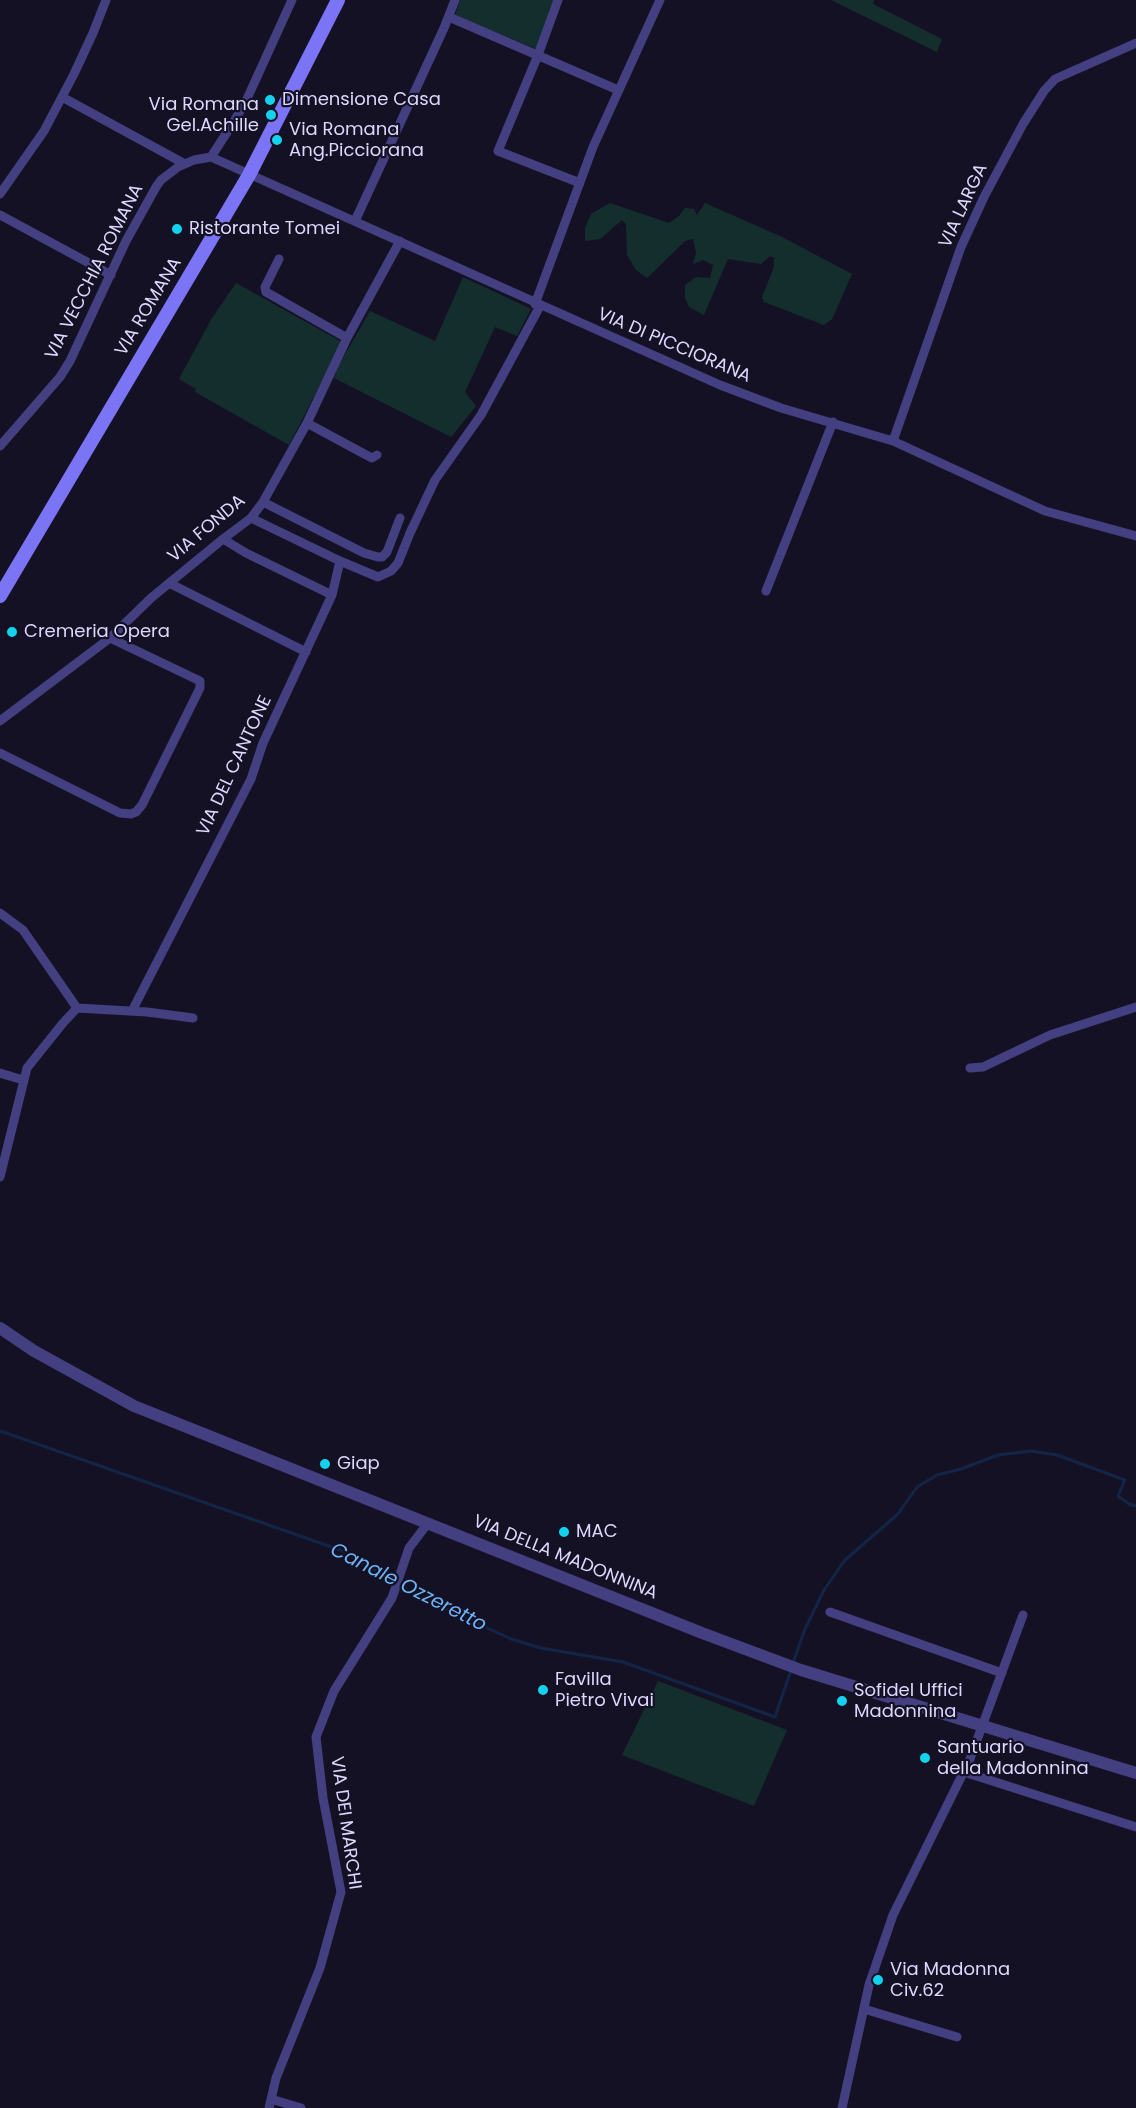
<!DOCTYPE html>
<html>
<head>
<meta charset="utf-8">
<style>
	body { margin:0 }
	canvas { display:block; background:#141124 }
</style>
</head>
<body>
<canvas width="1136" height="2108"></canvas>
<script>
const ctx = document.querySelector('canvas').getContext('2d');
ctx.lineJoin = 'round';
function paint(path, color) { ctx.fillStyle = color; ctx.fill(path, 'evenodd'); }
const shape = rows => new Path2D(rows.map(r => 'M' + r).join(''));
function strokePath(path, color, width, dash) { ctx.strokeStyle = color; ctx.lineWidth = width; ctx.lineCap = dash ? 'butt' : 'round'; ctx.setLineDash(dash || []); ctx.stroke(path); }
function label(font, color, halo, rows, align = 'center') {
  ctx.font = font + ' Poppins,sans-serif'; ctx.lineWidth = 4.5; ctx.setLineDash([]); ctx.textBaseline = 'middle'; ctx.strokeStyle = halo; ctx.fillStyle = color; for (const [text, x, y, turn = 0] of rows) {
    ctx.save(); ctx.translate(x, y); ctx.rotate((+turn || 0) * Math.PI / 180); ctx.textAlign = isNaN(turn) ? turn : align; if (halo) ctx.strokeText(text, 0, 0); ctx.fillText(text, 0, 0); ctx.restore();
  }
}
paint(shape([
	[460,0,555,0,537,49,455,16],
	[831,0,874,0,873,4,942,39,937,52],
	[610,203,669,223,679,216,685,208,694,209,697,215,705,203,782,237,852,274,832,319,824,325,764,302,762,297,774,267,774,258,770,256,761,264,728,259,704,315,689,307,685,298,685,285,696,277,710,278,713,265,703,260,693,264,696,253,693,239,685,241,647,278,636,270,627,255,626,224,622,220,600,239,585,241,585,228,591,214],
	[463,277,531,309,517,336,495,327,465,392,476,406,451,437,334,378,340,363,370,311,435,341],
	[236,283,342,342,289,445,195,392,196,389,179,379,212,318],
	[658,1681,787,1730,754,1806,622,1755]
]), '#142e2d');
strokePath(shape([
	[0,1431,343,1551,414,1594,511,1639,541,1648,623,1662,775,1717,790,1673],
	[794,1660,805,1629,824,1590,845,1560,897,1515,917,1487,937,1475,961,1469,998,1455,1031,1451,1057,1455,1125,1480,1118,1496,1129,1504,1136,1506]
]), '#122547', 3);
strokePath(shape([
	[558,0,538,55,498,151,580,183],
	[449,17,618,90],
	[62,97,185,164],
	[211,157,720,385,781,408,893,441,1045,511,1136,536],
	[0,194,44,131,74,74,93,33,106,0],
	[0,215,111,275],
	[355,221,444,28,455,0],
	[279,259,265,287,266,292,347,338],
	[535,304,593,147,660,0],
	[307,423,368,456,372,458,377,455],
	[893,441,961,247,984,197,1023,124,1044,91,1055,79,1136,43],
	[0,446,60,377,70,361,126,241,156,187,161,180,178,167,194,160,211,157,233,123,246,101,292,0],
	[263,502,364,553,378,557,382,557,387,552,400,518],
	[251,518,340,561,378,577,391,571,398,563,410,533,435,480,481,415,540,306],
	[223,539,246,553,332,595],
	[169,583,306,652],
	[766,591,833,422],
	[0,721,110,638,151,598,223,539,251,518,263,502,307,423,347,338,400,241],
	[0,753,120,813,131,814,136,812,142,805,200,688,200,681,110,638],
	[0,913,23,930,77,1008],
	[132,1011,251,779,263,743,332,595,340,561],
	[970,1068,983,1067,1050,1035,1136,1007],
	[0,1073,23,1080],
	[0,1177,27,1068,63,1023,77,1008,147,1012,193,1018],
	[830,1612,1002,1673],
	[964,1772,1136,1827],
	[864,2009,957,2037],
	[271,2099,301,2108],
	[269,2108,276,2078,320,1968,341,1892,323,1798,316,1737,334,1691,392,1598,409,1548,428,1523],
	[842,2108,869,1985,893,1915,970,1759,1023,1615]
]), '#433f80', 9);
strokePath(shape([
	[0,1328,34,1351,134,1406,702,1633,801,1670,1136,1773]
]), '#433f80', 12);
strokePath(shape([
	[0,596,249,175,338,0]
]), '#7b75f5', 14);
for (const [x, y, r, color] of [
	[270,100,6,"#12d2ed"],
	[271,115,6,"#12d2ed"],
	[277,140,6,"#12d2ed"],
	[177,229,6,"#12d2ed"],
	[12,632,6,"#12d2ed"],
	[325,1464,6,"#12d2ed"],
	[564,1532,6,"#12d2ed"],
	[543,1690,6,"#12d2ed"],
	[842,1701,6,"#12d2ed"],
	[925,1758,6,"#12d2ed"],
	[878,1980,6,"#12d2ed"]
]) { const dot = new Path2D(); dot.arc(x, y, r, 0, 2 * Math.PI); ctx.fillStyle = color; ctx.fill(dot); strokePath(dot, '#141124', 2); }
label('18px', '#dcd7fc', '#141124', [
	["Dimensione Casa",282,100],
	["Via Romana",259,105,"right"],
	["Gel.Achille",259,126,"right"],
	["Via Romana",289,130],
	["Ang.Picciorana",289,151],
	["Ristorante Tomei",189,229],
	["Cremeria Opera",24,632],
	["Giap",337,1464],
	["MAC",576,1532],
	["Favilla",555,1680],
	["Pietro Vivai",555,1701],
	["Sofidel Uffici",854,1691],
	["Madonnina",854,1712],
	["Santuario",937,1748],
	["della Madonnina",937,1769],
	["Via Madonna",890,1970],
	["Civ.62",890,1991]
], 'left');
label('18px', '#dcd7fc', '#141124', [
	["VIA LARGA",964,206,-65],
	["VIA VECCHIA ROMANA",95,272,-63],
	["VIA ROMANA",149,307,-59],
	["VIA DI PICCIORANA",674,346,23],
	["VIA FONDA",207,529,-40],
	["VIA DEL CANTONE",235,766,-65],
	["VIA DELLA MADONNINA",565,1558,22],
	["VIA DEI MARCHI",345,1823,82]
]);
label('italic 20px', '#6db2f4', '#141124', [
	["Canale Ozzeretto",408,1588,27]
]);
</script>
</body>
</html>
